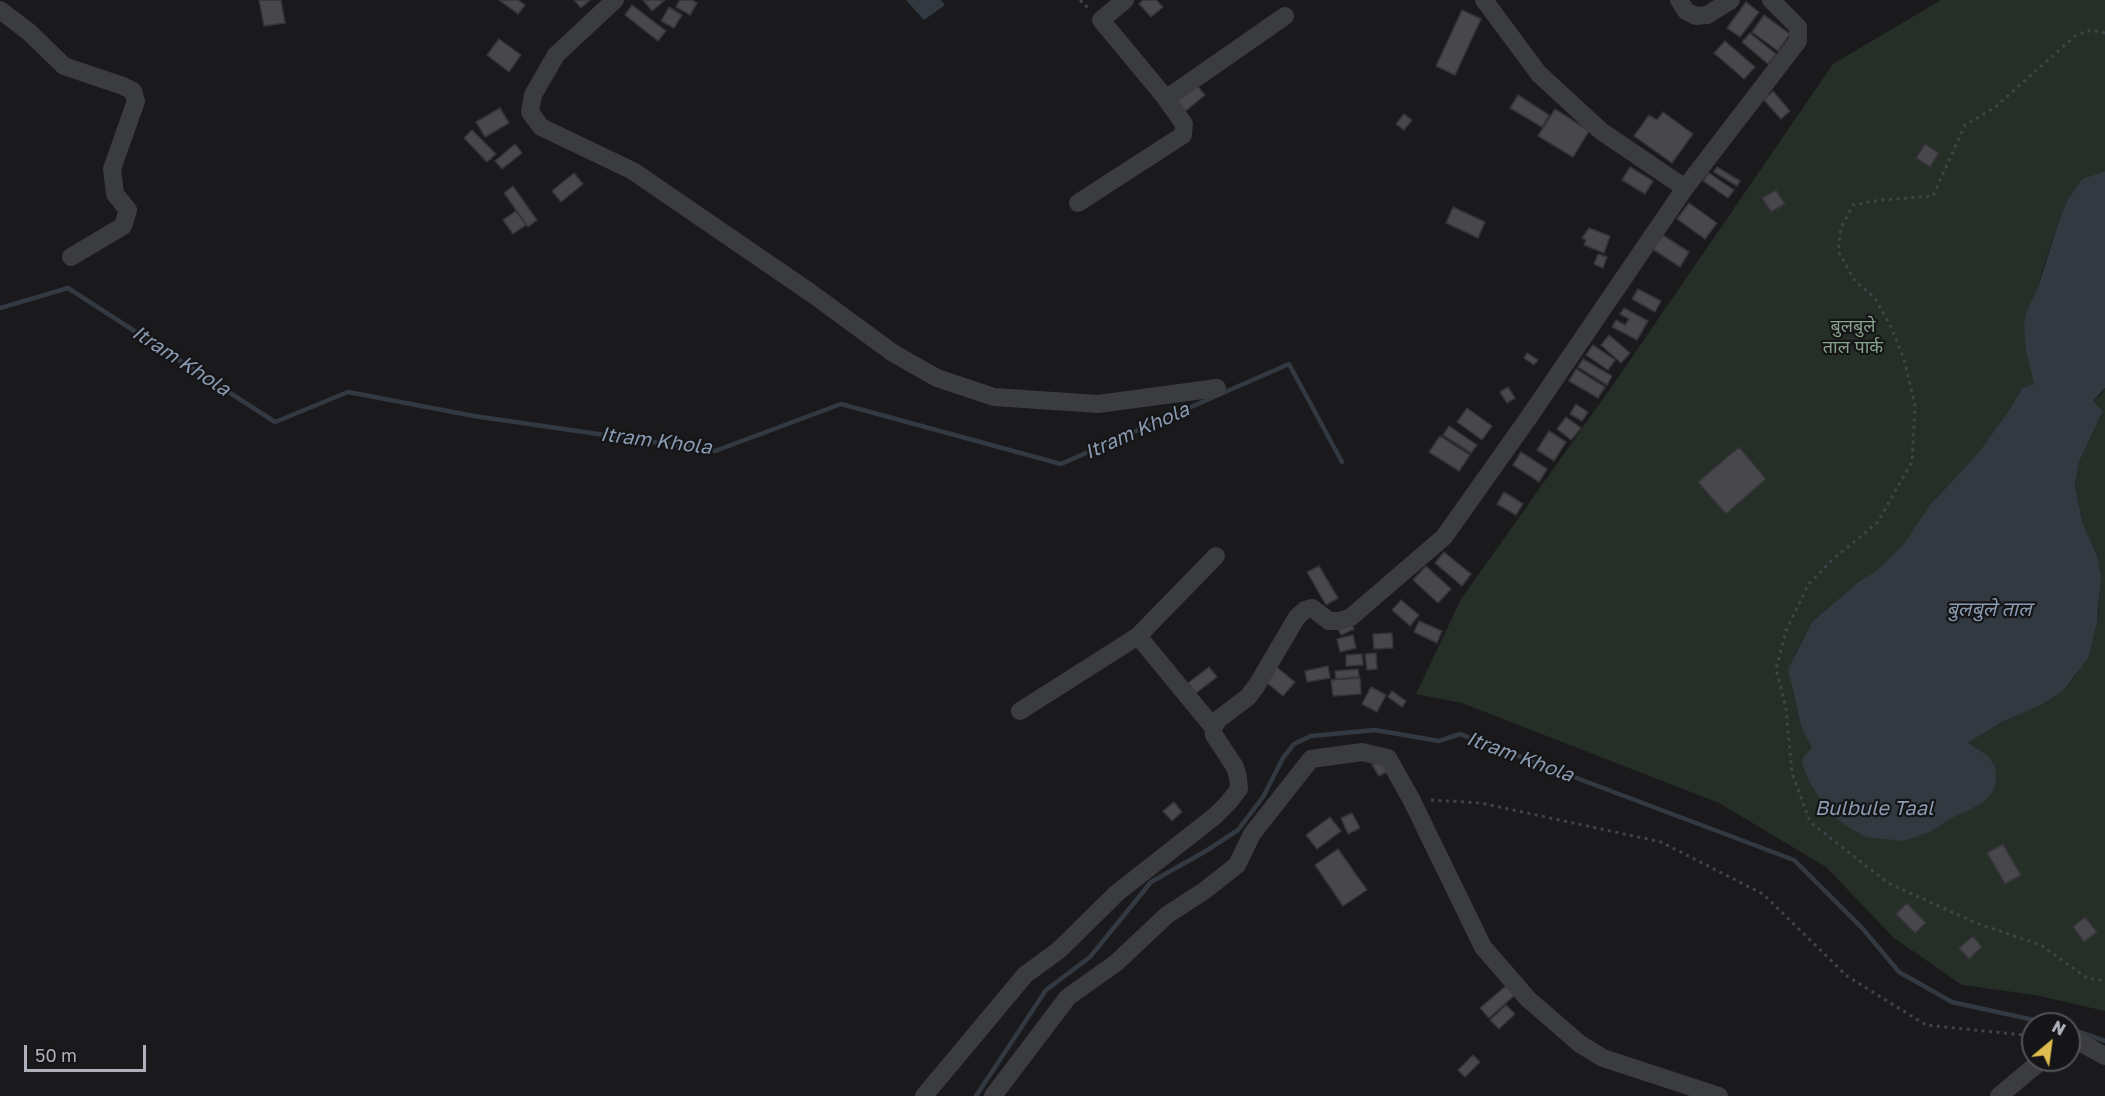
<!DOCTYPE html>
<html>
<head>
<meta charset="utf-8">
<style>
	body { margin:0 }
	#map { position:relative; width:2105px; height:1096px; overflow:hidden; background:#1a1a1c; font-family:"Golos Text",sans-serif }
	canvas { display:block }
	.north { position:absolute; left:2021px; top:1012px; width:60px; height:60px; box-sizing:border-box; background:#151517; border:2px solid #525358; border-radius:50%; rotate:29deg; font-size:16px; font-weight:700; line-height:24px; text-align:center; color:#aeb0ba }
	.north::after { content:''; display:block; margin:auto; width:21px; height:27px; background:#dfbd4f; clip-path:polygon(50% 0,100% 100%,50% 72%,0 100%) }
	.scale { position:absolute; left:24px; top:1045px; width:122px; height:27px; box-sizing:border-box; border:3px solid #aeb0ba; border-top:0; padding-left:8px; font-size:18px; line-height:21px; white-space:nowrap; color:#aeb0ba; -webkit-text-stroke:4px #151517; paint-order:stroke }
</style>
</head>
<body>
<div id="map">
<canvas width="2105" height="1096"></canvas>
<div class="north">N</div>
<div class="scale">50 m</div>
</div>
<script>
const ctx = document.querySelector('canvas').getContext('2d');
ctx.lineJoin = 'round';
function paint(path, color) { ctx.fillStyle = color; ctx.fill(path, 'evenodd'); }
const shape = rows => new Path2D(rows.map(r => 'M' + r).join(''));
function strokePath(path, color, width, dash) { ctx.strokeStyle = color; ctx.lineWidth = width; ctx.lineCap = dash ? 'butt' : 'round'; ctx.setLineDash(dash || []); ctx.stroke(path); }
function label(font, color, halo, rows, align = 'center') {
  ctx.font = font + ' "Golos Text","Noto Sans Devanagari",sans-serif'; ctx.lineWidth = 4.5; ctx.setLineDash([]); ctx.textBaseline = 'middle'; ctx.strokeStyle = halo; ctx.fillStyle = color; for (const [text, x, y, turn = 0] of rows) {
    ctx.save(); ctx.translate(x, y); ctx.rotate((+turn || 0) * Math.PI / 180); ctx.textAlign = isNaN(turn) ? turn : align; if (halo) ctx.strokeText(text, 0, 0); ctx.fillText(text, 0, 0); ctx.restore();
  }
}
paint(shape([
	[1941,0,2105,0,2105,171,2082,179,2060,218,2045,262,2038,287,2034,384,2022,388,2010,409,1979,452,1943,491,1903,545,1875,572,1858,582,1812,622,1794,656,1791,683,1801,726,1968,743,2002,722,2041,705,2063,691,2076,675,2096,628,2099,611,2100,572,2098,558,2082,521,2075,485,2079,462,2103,412,2093,401,2102,394,2105,388,2105,1011,2035,995,1962,985,1894,938,1826,867,1719,803,1462,703,1416,694,1461,599,1615,382,1833,64]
]), '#262e28');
paint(shape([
	[906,0,941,0,945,5,924,20],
	[2105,171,2105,388,2093,401,2103,411,2079,462,2075,485,2082,521,2098,558,2101,578,2097,623,2088,658,2063,691,2041,705,2002,722,1968,743,1988,756,1995,766,1996,782,1993,791,1986,800,1970,810,1949,819,1932,831,1904,841,1866,837,1845,825,1832,814,1825,807,1809,781,1802,763,1804,756,1812,748,1801,726,1788,669,1812,622,1858,582,1875,572,1903,545,1931,504,1979,452,2010,409,2022,388,2034,384,2026,350,2024,326,2026,313,2038,287,2060,218,2069,198,2082,179]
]), '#333941');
strokePath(shape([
	[0,308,68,288,275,422,348,392,474,416,715,451,841,404,1061,464,1289,364,1342,462],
	[2069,1028,2105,1041],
	[976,1096,1046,990,1090,957,1151,882,1206,851,1238,830,1263,797,1283,758,1294,744,1311,736,1375,730,1439,741,1460,734,1794,860,1863,929,1899,972,1952,1002,2052,1024]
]), '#333941', 4.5);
const building = shape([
	[259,0,281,0,285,23,264,26,259,0],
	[499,0,518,0,525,5,518,14,499,0],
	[574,0,590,0,581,8,574,0],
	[643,0,665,0,652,11,643,0],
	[680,0,692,0,697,3,690,15,676,7,680,0],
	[1143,0,1156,0,1163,7,1151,17,1139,4,1143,0],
	[1746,2,1759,12,1740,37,1727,28,1746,2],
	[632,5,666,31,658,41,625,15,632,5],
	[669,7,682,15,674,28,661,21,669,7],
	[1462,10,1481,19,1455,75,1436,66,1462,10],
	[1764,15,1790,34,1778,51,1752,32,1764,15],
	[1750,33,1776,54,1768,64,1742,42,1750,33],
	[499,39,521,55,509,72,487,55,499,39],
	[1725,41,1755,67,1744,79,1714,53,1725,41],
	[1193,81,1205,95,1182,114,1170,101,1193,81],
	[1773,91,1790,111,1781,119,1764,100,1773,91],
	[1518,95,1549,115,1542,127,1510,108,1518,95],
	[500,108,509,123,485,137,476,122,500,108],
	[1555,109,1589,131,1573,157,1538,136,1555,109],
	[1663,112,1693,134,1672,163,1634,136,1649,115,1657,120,1663,112],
	[1404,114,1412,120,1404,130,1396,124,1404,114],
	[472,130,496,154,487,162,464,138,472,130],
	[515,144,522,153,502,169,495,161,515,144],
	[1925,144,1939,153,1930,167,1916,158,1925,144],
	[1630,167,1653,181,1645,194,1622,180,1630,167],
	[1717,167,1740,181,1737,186,1714,172,1717,167],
	[574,173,583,184,561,202,552,191,574,173],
	[1709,173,1734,190,1728,198,1703,181,1709,173],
	[513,186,537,220,528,227,504,193,513,186],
	[1776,190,1785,204,1771,212,1762,198,1776,190],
	[1689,203,1717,223,1705,239,1677,219,1689,203],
	[1453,207,1485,222,1478,238,1446,223,1453,207],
	[516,211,526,225,513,234,503,220,516,211],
	[1589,228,1610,236,1604,253,1584,245,1586,240,1582,238,1589,228],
	[1661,234,1689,252,1680,267,1651,248,1661,234],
	[1598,254,1607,257,1603,268,1594,264,1598,254],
	[1638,289,1661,301,1655,312,1632,299,1638,289],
	[1624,308,1648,321,1637,340,1612,327,1616,320,1625,325,1629,319,1620,314,1624,308],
	[1609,335,1630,353,1621,363,1601,345,1609,335],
	[1593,345,1615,360,1608,370,1586,355,1593,345],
	[1527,353,1538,360,1534,365,1524,358,1527,353],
	[1583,359,1612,376,1607,385,1578,367,1583,359],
	[1576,369,1605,387,1598,398,1569,381,1576,369],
	[1508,387,1515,398,1507,403,1500,392,1508,387],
	[1576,404,1588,412,1582,421,1570,414,1576,404],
	[1467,408,1492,426,1482,440,1457,422,1467,408],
	[1566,417,1581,428,1571,440,1557,429,1566,417],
	[1449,426,1477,445,1471,453,1443,435,1449,426],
	[1549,431,1566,442,1554,461,1537,450,1549,431],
	[1440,436,1470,455,1459,471,1429,452,1440,436],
	[1739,447,1766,479,1726,514,1698,482,1739,447],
	[1521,452,1547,469,1539,482,1513,465,1521,452],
	[1504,492,1523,504,1516,515,1497,504,1504,492],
	[1444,552,1471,574,1462,586,1435,563,1444,552],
	[1319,566,1338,598,1326,605,1307,572,1319,566],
	[1426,566,1451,589,1438,603,1413,580,1426,566],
	[1401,600,1419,615,1410,626,1392,610,1401,600],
	[1350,620,1354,629,1341,635,1337,627,1350,620],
	[1419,621,1442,631,1437,643,1414,632,1419,621],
	[1392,633,1393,648,1374,649,1373,634,1392,633],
	[1353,635,1356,648,1340,652,1337,639,1353,635],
	[1376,653,1377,669,1367,670,1365,654,1376,653],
	[1362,654,1363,665,1346,666,1346,655,1362,654],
	[1274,665,1295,682,1283,696,1262,679,1274,665],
	[1328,666,1330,678,1307,682,1305,671,1328,666],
	[1209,667,1217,677,1196,693,1188,683,1209,667],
	[1358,669,1359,677,1336,679,1335,671,1358,669],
	[1360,678,1361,694,1333,696,1331,680,1360,678],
	[1371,687,1386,695,1377,712,1362,704,1371,687],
	[1392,691,1406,701,1402,707,1388,697,1392,691],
	[1381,760,1388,771,1379,776,1372,765,1381,760],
	[1174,802,1182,812,1172,821,1163,811,1174,802],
	[1352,813,1360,828,1348,834,1341,818,1352,813],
	[1330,817,1341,831,1317,849,1306,835,1330,817],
	[2003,844,2021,875,2005,884,1987,853,2003,844],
	[1338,849,1367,890,1343,906,1315,865,1338,849],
	[1907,903,1926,923,1915,933,1896,914,1907,903],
	[2085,917,2097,932,2084,942,2073,927,2085,917],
	[1973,936,1982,947,1969,959,1959,948,1973,936],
	[1507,985,1515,995,1489,1018,1480,1008,1507,985],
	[1506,1005,1515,1014,1499,1029,1490,1020,1506,1005],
	[1473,1055,1480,1062,1465,1077,1458,1070,1473,1055]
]);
paint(building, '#47474c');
strokePath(building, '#353438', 1.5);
strokePath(shape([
	[1080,0,1089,9],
	[2105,33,2091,30,2075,36,1994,108,1965,125,1933,196,1881,200,1853,205,1841,228,1838,251,1855,281,1875,298,1890,325,1904,359,1915,406,1912,462,1877,523,1833,559,1808,585,1786,631,1776,669,1786,708,1792,773,1810,822,1888,883,1976,923,2041,945,2087,978,2105,981],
	[1431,800,1481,803,1661,842,1763,894,1847,976,1926,1025,2033,1036]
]), '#414347', 3, [3, 4.5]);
strokePath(shape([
	[615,0,556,55,533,95,530,112,541,127,633,171,811,293,893,353,937,378,994,397,1098,404,1217,388],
	[1125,0,1101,20,1164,96,1173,94,1285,16],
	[1484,0,1539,74,1601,131,1685,188],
	[1679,0,1686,11,1696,16,1707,15,1731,0],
	[0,10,29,32,64,66,123,86,133,91,136,101,112,169,115,194,128,210,123,226,71,257],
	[1078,203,1183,135,1184,124,1164,96],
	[1138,636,1213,727],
	[1020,711,1138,636,1216,556],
	[2069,1044,2076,1040,2105,1056],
	[924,1096,1025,975,1059,950,1117,893,1215,816,1228,803,1239,789,1238,777,1235,767,1214,735,1213,727,1219,719,1248,697,1257,685,1297,617,1305,610,1312,608,1329,621,1340,621,1351,617,1444,537,1529,417,1685,188,1798,41,1798,27,1771,0],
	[993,1096,1068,997,1116,963,1167,915,1204,891,1237,865,1252,834,1311,759,1362,752,1388,758,1411,799,1483,947,1528,999,1580,1044,1603,1058,1719,1096],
	[1999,1096,2042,1060]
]), '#3b3c40', 18);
label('18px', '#87a38c', '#151517', [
	["बुलबुले",1853,326],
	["ताल पार्क",1853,347]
]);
label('italic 20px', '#899ab1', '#151517', [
	["Itram Khola",181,361,33],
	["Itram Khola",1137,431,-24],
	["Itram Khola",656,441,7],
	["बुलबुले ताल",1989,610],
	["Itram Khola",1520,757,20],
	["Bulbule Taal",1874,809]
]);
</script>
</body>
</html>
